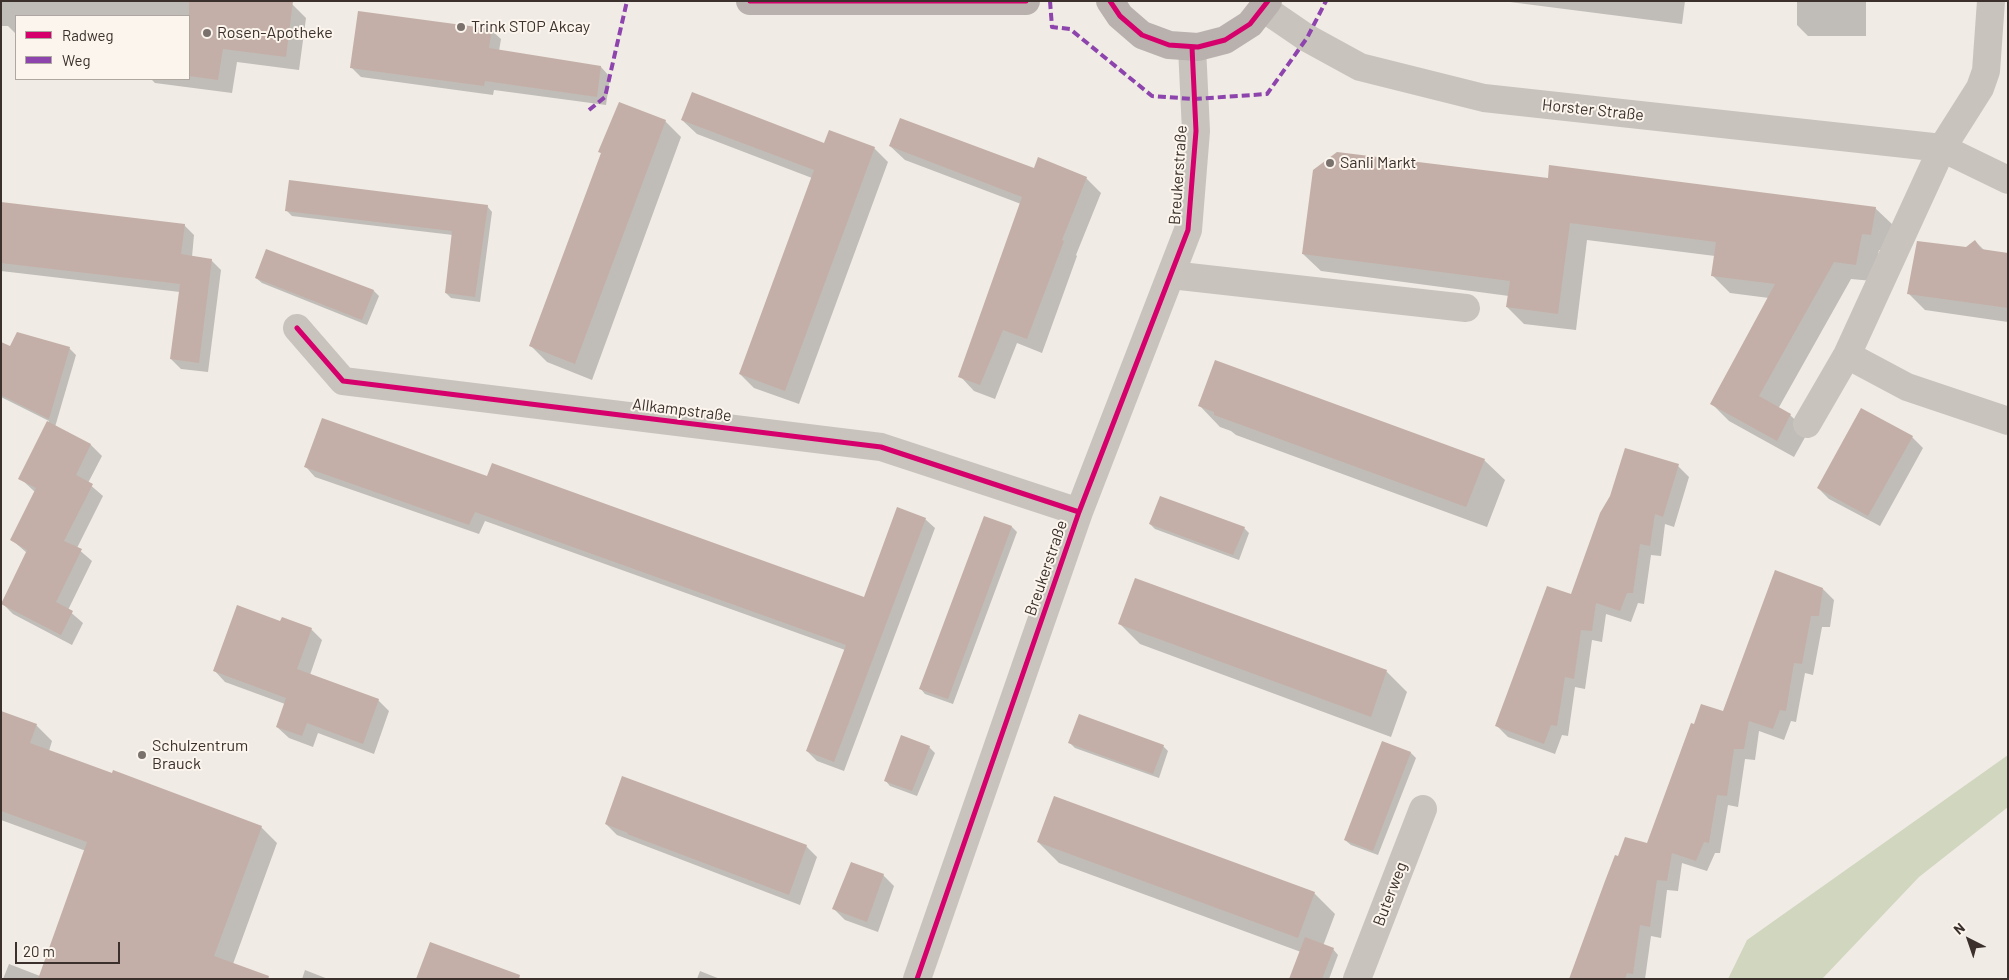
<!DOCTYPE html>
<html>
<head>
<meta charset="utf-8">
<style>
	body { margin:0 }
	#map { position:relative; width:2009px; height:980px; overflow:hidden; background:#f0ebe5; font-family:Barlow,sans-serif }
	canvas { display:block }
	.frame { position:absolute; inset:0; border:2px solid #3b302b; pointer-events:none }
	.legend { position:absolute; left:15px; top:15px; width:175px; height:65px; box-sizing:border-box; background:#fbf5ee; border:1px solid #aea6a0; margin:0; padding:6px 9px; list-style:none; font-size:15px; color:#3b302b }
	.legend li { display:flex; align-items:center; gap:10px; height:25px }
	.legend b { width:25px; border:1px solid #aea6a0 }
	.north { position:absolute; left:1944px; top:915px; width:50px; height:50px; -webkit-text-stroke:4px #fbf5ee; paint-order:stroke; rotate:319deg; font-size:14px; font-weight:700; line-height:20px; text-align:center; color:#3b302b }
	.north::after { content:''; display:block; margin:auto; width:18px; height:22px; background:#3b302b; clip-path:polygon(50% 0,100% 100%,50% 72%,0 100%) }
	.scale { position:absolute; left:15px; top:942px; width:105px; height:22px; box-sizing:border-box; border:2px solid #3b302b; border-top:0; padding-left:6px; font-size:15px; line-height:18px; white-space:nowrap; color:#3b302b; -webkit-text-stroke:4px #fbf5ee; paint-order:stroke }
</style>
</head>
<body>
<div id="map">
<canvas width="2009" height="980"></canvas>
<div class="frame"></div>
<ul class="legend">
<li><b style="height:6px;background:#d6006c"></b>Radweg</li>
<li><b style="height:6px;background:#8e44ad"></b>Weg</li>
</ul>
<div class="north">N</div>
<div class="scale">20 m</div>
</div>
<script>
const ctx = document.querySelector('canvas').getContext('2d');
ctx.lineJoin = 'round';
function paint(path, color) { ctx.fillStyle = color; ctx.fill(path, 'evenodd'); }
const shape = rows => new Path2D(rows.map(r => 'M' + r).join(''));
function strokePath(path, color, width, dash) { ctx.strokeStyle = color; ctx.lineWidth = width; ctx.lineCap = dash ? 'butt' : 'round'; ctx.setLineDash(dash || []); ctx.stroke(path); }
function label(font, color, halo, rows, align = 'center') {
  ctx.font = font + ' Barlow,sans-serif'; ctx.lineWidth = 4; ctx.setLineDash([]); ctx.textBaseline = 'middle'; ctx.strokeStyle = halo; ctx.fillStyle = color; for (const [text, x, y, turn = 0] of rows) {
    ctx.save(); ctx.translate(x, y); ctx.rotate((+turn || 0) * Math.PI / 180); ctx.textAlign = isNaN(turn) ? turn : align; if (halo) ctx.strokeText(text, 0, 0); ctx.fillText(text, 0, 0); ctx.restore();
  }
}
paint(shape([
	[2008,755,2008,807,1919,877,1822,979,1728,979,1747,940]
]), '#d1d6bf');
paint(shape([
	[1,1,270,1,292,4,306,18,299,70,237,62,232,93,155,83,151,79,189,79,189,16,16,16,16,34,8,26,1,26],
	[1502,1,1685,1,1682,24],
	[1797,1,1866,1,1866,36,1808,36,1797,25],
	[491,30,501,39,499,51,601,67,610,77,606,105,494,90,493,95,361,77,352,68],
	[682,120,825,144,874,148,888,162,799,404,754,388,740,374,812,178,697,134],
	[665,121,681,137,592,380,547,362,531,346],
	[890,146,1086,178,1101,193,1076,255,1077,256,1042,353,1017,343,995,399,974,391,960,376,1021,204,905,160],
	[1549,179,1875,208,1893,225,1888,251,1879,250,1873,281,1851,279,1778,409,1790,415,1808,432,1794,457,1729,421,1711,403,1769,298,1730,293,1713,276,1715,256,1587,240,1576,330,1524,324,1507,307,1509,296,1321,271,1303,254],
	[1,203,184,225,194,235,192,257,211,260,221,270,208,372,181,369,171,359,180,292,1,271],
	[487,206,492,212,480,302,451,298,446,293,453,235,292,216,286,210],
	[1975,241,1985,251,2008,254,2008,322,1925,310,1909,294],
	[256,278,374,291,379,296,367,325,262,283],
	[1,343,11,348,69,348,76,355,55,427,91,445,102,456,88,483,103,496,77,548,92,561,68,610,83,623,72,645,13,614,2,603,27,553,12,540,35,492,20,478,49,421,1,397],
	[1200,406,1484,460,1505,480,1487,527,1236,435,1231,431,1220,427],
	[1912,437,1923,448,1880,526,1829,499,1818,488],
	[1678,466,1689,477,1674,527,1665,524,1661,556,1651,555,1644,604,1638,603,1631,622,1606,614,1602,642,1592,640,1585,689,1575,687,1568,736,1562,735,1555,754,1508,737,1497,726,1572,595],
	[306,467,488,477,864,598,925,519,935,528,844,771,817,761,807,751,845,650,485,521,479,534,315,477],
	[985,517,1012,527,1017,532,953,704,925,694,920,688],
	[1150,524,1244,528,1249,533,1239,560,1155,529],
	[1823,589,1834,600,1830,627,1822,627,1813,675,1805,673,1796,722,1791,721,1784,740,1759,731,1755,760,1745,759,1738,807,1728,805,1720,853,1715,853,1707,871,1682,863,1678,891,1667,890,1661,938,1651,936,1645,979,1577,979,1618,857,1648,844,1694,726,1724,712],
	[281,623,311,629,322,640,310,675,378,700,389,711,374,754,318,733,313,747,289,738,277,727,285,704,225,682,214,670],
	[1119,623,1386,671,1407,692,1391,737,1140,644],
	[1,712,36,725,52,741,49,751,261,827,277,843,233,964,272,979,3,979,9,964,40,976,86,851,1,820],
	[1383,742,1411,753,1416,758,1378,855,1351,845,1345,840],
	[1070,743,1163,746,1168,751,1159,778,1075,748],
	[929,747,935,753,917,796,890,786,885,780],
	[606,824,806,846,817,857,800,905,617,835],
	[1038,842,1314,893,1335,914,1323,946,1333,949,1338,955,1329,979,1290,979,1301,952,1059,863],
	[883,875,894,886,878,932,845,920,834,909],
	[305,970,328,979,302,979],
	[700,971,720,979,697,979]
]), '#0003');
paint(shape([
	[189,1,293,1,286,57,223,49,218,80,189,76],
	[358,11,492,29,489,48,601,66,597,97,485,81,484,86,350,68],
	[692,92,824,143,829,130,875,147,785,391,739,374,814,170,681,120],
	[619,102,666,120,575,364,529,346,601,153,598,152],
	[900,118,1034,168,1038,157,1087,177,1062,240,1064,241,1027,339,1003,330,980,385,958,377,1022,197,889,146],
	[1337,152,1548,178,1549,165,1876,207,1871,235,1862,234,1856,265,1834,262,1759,396,1791,414,1777,441,1710,404,1775,284,1711,276,1716,242,1570,223,1558,314,1506,307,1510,281,1302,254,1313,170],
	[289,180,488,205,475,297,445,293,452,231,285,211],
	[1,202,185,224,181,254,212,259,199,363,170,359,180,284,1,263],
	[1975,240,1981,249,2008,253,2008,308,1907,294,1917,241,1966,247],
	[266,249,374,290,362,320,255,278],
	[17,332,70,347,49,419,1,395,1,342,10,346],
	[1215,360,1485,459,1467,505,1466,507,1214,415,1214,412,1198,406],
	[1861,408,1913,436,1868,516,1817,488],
	[322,418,487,476,492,463,864,597,897,507,926,518,834,762,806,751,846,645,475,512,469,525,304,467],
	[47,421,91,444,76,475,93,484,64,541,82,549,56,602,73,611,61,635,1,604,27,550,10,540,36,488,18,479],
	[1625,448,1679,464,1663,517,1655,514,1650,546,1640,544,1633,593,1627,593,1620,611,1596,603,1592,631,1581,630,1574,679,1565,677,1557,726,1551,725,1544,744,1495,726,1547,586,1571,594,1600,513,1610,496],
	[1160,496,1245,527,1233,555,1149,524],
	[984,516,1012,526,948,699,919,689],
	[1775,570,1823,588,1819,616,1811,616,1802,664,1794,663,1786,711,1780,710,1773,729,1749,721,1744,749,1734,749,1727,796,1717,795,1709,843,1704,842,1696,861,1672,853,1667,881,1657,880,1650,927,1640,925,1633,974,1627,973,1625,979,1569,979,1605,881,1615,855,1618,856,1625,837,1647,843,1691,723,1694,724,1701,704,1723,711],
	[1135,578,1387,670,1371,717,1118,624],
	[237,605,280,621,282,617,312,628,297,669,379,699,363,744,307,723,302,736,276,727,286,698,213,671],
	[1,711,37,724,30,743,112,773,113,770,262,826,214,956,269,976,268,979,38,979,87,842,1,811],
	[1079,714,1164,745,1153,774,1068,743],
	[901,735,930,746,912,791,884,781],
	[1382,741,1411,752,1373,851,1344,840],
	[622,776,807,845,789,895,627,834,628,833,605,824],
	[1054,796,1315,892,1298,938,1037,842],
	[851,862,884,874,867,922,832,909],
	[1305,937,1334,948,1322,979,1289,979],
	[430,942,520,975,519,979,416,979]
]), '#c3afa7');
strokePath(shape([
	[1263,8,1307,38,1360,67,1484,98,1942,148,2008,180],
	[1171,275,1466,308],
	[297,328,343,381,881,447,1079,512],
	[1847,355,1907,387,2008,421],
	[1807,424,1847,355,1942,148,1980,88,1986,71,1991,1],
	[917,979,1079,512,1188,230,1196,131,1192,47],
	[1357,979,1423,809]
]), '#c9c3be', 28);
strokePath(shape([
	[750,1,1026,1],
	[1110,1,1120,16,1142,35,1169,45,1198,47,1225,40,1250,24,1268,1]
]), '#b8b1ad', 28);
strokePath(shape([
	[1050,1,1052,27,1070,29,1152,96,1194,99,1267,94,1307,38,1326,1],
	[589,110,605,97,627,1]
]), '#8e44ad', 4, [8, 4]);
strokePath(shape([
	[750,1,1026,1],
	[1110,1,1120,16,1142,35,1169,45,1198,47,1225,40,1250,24,1268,1],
	[297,328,343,381,881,447,1079,512],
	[917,979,1079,512,1188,230,1196,131,1192,47]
]), '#d6006c', 5);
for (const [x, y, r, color] of [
	[461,27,5,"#7a716c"],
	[207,33,5,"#7a716c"],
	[1330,163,5,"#7a716c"],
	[142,755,5,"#7a716c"]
]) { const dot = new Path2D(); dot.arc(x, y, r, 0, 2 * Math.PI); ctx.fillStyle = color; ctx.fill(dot); strokePath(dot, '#fbf5ee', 2); }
label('16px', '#3b302b', '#fbf5ee', [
	["Trink STOP Akcay",471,27],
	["Rosen-Apotheke",217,33],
	["Sanli Markt",1340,163],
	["Schulzentrum",152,746],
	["Brauck",152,764]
], 'left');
label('16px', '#3b302b', '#fbf5ee', [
	["Horster Straße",1593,110,6],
	["Breukerstraße",1178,175,-86],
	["Allkampstraße",682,410,7],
	["Breukerstraße",1046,568,-71],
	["Buterweg",1390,894,-69]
]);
</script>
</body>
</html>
